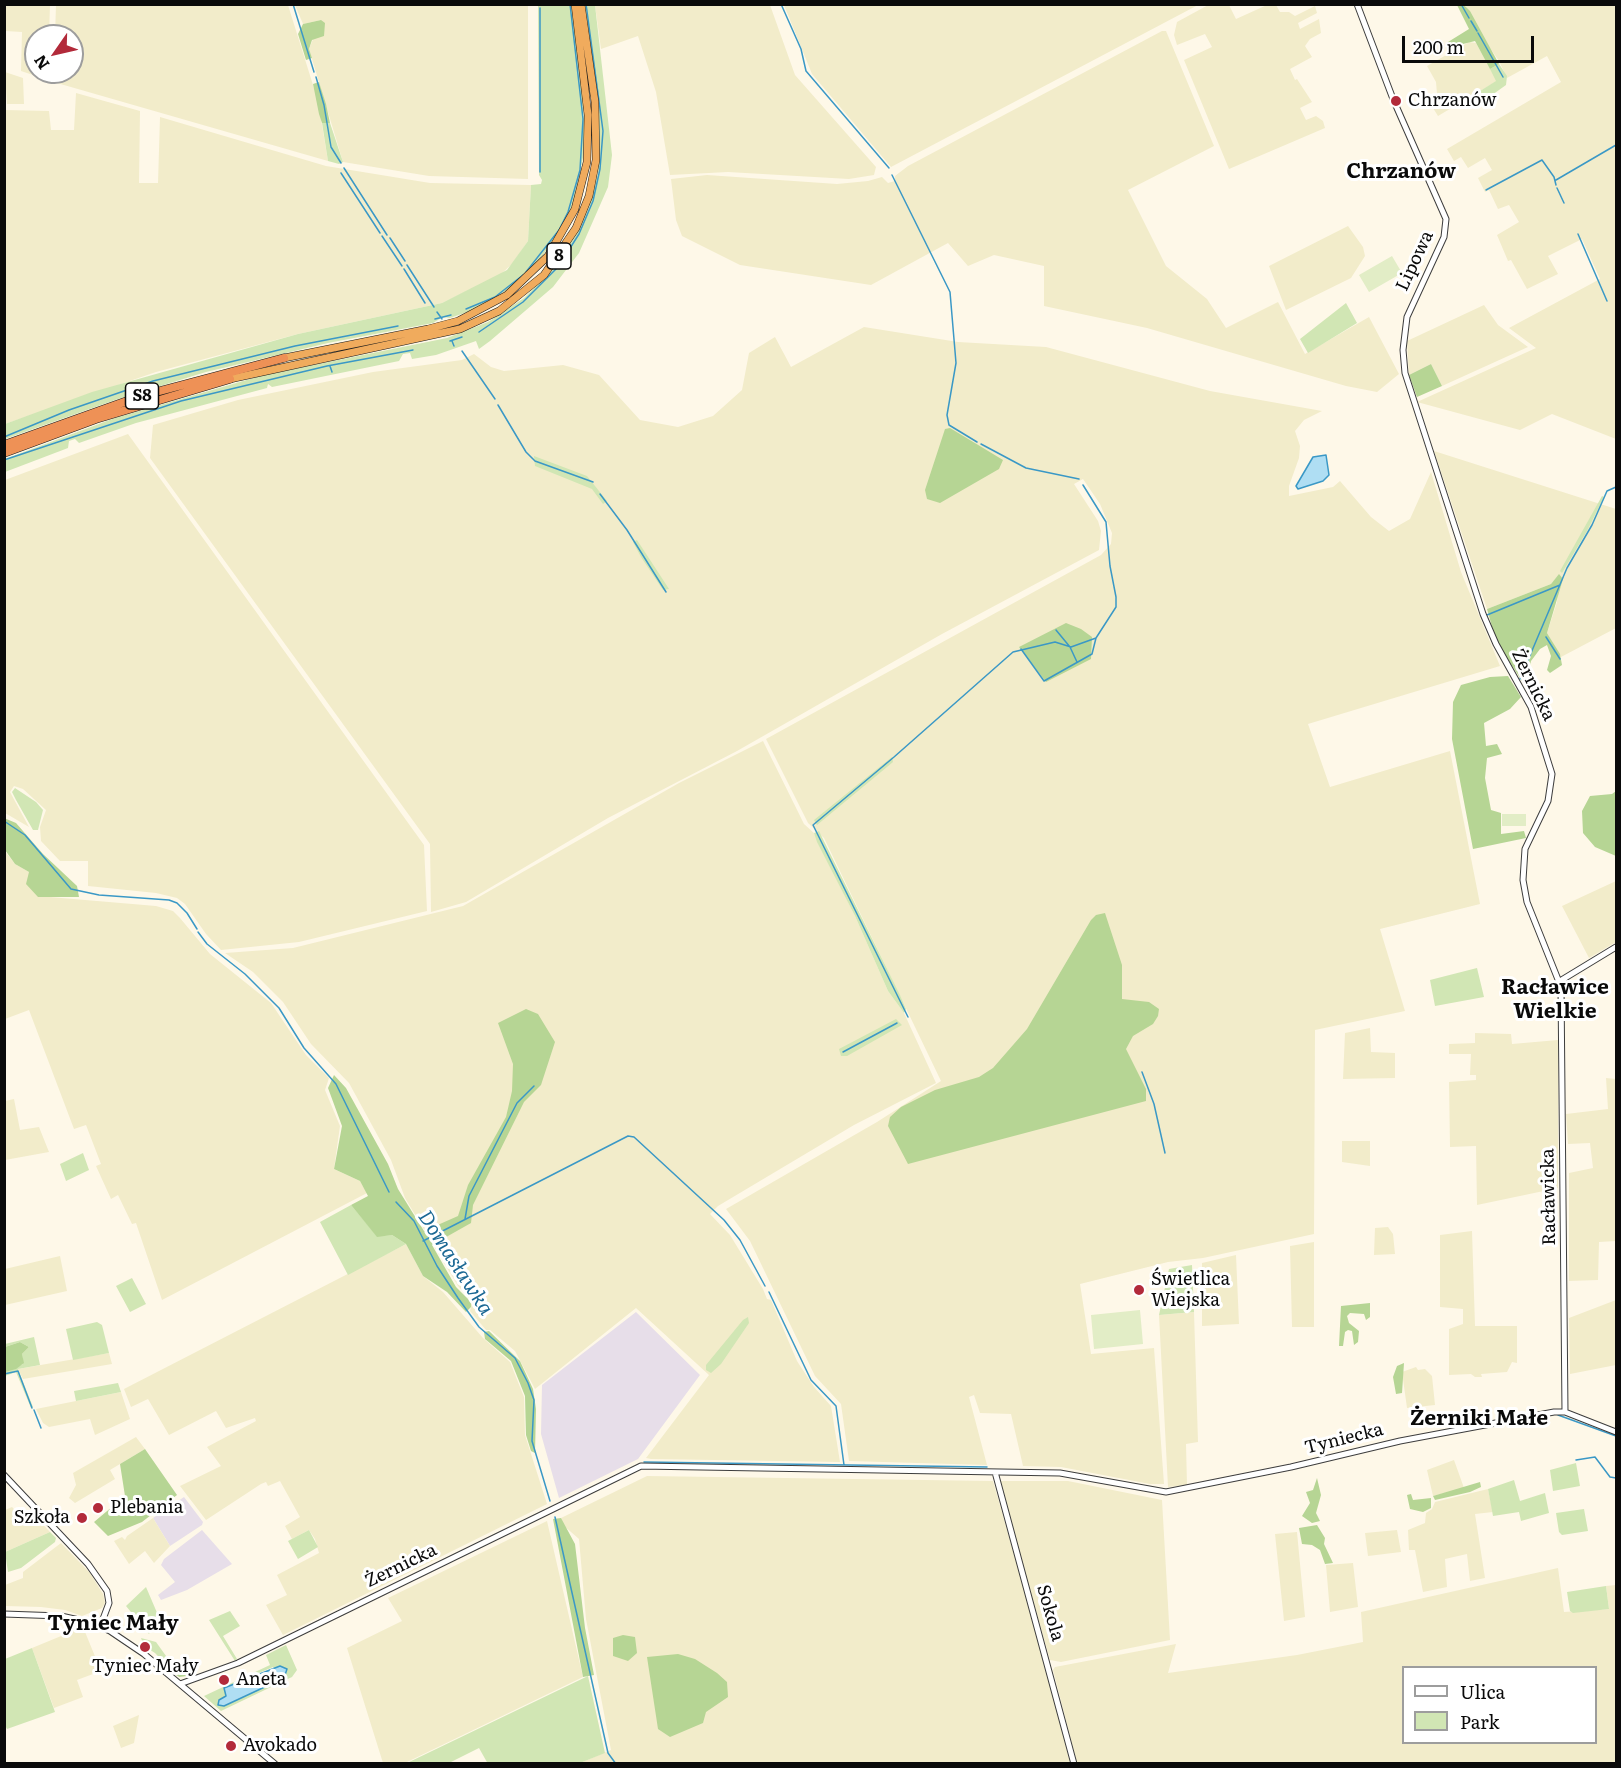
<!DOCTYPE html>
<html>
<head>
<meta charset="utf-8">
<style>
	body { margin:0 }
	#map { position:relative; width:1621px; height:1768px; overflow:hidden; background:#fef8e8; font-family:Literata,serif }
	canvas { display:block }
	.frame { position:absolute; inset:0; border:6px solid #0a0a0a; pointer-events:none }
	.legend { position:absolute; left:1402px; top:1666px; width:195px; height:78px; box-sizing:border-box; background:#fff; border:2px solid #9d9d9d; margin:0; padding:8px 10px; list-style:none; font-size:18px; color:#0a0a0a }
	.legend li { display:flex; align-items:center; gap:12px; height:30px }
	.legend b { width:30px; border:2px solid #9d9d9d }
	.north { position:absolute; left:24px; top:24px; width:60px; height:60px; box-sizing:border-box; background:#fff; border:2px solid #9d9d9d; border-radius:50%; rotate:236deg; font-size:16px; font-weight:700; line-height:24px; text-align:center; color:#0a0a0a }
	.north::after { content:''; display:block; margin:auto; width:21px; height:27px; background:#b22a3a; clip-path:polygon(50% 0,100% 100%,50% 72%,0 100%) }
	.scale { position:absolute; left:1402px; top:36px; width:132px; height:27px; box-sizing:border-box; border:3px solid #0a0a0a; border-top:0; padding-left:8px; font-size:18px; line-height:21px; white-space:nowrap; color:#0a0a0a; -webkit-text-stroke:4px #fff; paint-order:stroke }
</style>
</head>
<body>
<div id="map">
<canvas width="1621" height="1768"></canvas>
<div class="frame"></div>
<ul class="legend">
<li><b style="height:8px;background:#fff"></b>Ulica</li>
<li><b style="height:16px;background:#d1e6b4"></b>Park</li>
</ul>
<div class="north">N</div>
<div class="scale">200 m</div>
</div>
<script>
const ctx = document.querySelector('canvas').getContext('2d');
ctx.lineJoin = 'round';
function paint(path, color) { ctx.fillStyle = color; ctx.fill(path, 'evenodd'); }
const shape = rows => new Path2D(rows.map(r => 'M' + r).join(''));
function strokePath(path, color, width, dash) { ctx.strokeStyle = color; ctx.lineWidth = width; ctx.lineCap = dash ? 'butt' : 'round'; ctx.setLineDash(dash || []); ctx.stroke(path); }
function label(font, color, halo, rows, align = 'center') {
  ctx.font = font + ' Literata,serif'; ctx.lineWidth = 6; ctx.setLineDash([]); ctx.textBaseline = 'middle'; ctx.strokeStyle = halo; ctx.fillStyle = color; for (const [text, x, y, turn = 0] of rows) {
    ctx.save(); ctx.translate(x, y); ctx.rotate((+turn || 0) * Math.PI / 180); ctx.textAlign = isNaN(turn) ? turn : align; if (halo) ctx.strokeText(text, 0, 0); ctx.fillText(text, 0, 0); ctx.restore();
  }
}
paint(shape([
	[636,1312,700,1375,638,1459,559,1498,541,1434,542,1385],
	[184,1497,203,1522,202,1525,170,1546,153,1518],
	[202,1530,232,1564,187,1590,161,1600,158,1595,175,1582,161,1565,164,1559]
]), '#e7dee9');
paint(shape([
	[5,4,50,5,49,36,36,36,36,72,48,72,48,80,21,71,22,32,5,31],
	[1210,4,1229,5,1236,19,1267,5,1276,5,1280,12,1289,12,1295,16,1315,6,1317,13,1298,23,1300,29,1319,19,1321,33,1310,39,1305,46,1312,57,1290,69,1295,80,1297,79,1312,102,1300,108,1306,120,1316,116,1323,121,1325,128,1229,169,1184,60,1212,47,1205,34,1177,45,1174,35,1177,22],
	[56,5,288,5,318,101,328,161,57,83,55,72,72,72,72,36,55,36],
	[295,5,528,5,528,179,429,176,343,162,309,49,321,20,303,24],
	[595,5,770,5,795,75,876,167,874,175,849,179,728,172,670,175,656,92,638,36,601,49],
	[784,5,784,4,1198,5,891,167,812,74],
	[1465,5,1616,5,1616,439,1552,414,1520,430,1417,402,1536,348,1509,328,1600,279,1582,239,1548,256,1558,274,1527,289,1511,260,1508,261,1497,235,1519,222,1509,205,1498,209,1489,190,1485,192,1478,178,1492,170,1485,158,1468,168,1461,157,1454,161,1447,149,1561,82,1547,56,1507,78,1499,61,1478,31],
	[1162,31,1166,31,1214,146,1128,190,1166,266,1207,299,1226,328,1278,302,1305,354,1369,317,1399,374,1377,392,1346,386,1147,328,1044,306,1044,266,994,255,968,266,948,243,871,285,740,265,682,236,676,220,671,179,707,175,837,184,868,181,882,177,888,183,895,181,895,176,908,166],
	[1469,42,1476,43,1497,81,1438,116,1428,100,1437,94,1436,82,1427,66],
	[5,72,23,78,24,104,7,104],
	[76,93,140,111,139,183,158,183,160,117,326,166,430,183,531,185,528,241,513,263,500,275,442,303,298,334,156,372,5,424,5,110,49,111,51,130,74,130],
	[1348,226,1363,247,1365,256,1351,278,1286,310,1269,266],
	[1484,305,1498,325,1528,347,1442,386,1431,364,1409,375,1407,341],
	[864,327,958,342,1046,347,1210,391,1322,411,1304,420,1295,431,1300,446,1299,458,1289,486,1289,496,1333,487,1340,481,1371,517,1389,531,1410,519,1431,472,1461,572,1500,666,1308,724,1330,787,1450,751,1480,904,1380,929,1405,1011,1315,1030,1314,1234,1203,1258,1168,1262,1080,1284,1091,1354,1154,1348,1164,1484,1150,1484,1061,1467,1023,1466,1011,1414,980,1413,974,1395,969,1397,987,1465,849,1461,841,1404,815,1376,750,1241,726,1209,877,1122,941,1081,824,838,808,823,766,739,1101,555,1111,544,1112,533,1100,504,1083,479,1074,484,1098,521,1101,531,1099,550,942,634,737,751,608,818,466,902,431,912,430,844,150,458,153,425,238,400,373,372,462,360,474,354,491,367,504,371,563,365,599,375,640,420,678,427,713,416,742,390,749,353,775,337,791,367],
	[128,434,424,845,427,911,299,942,221,950,206,934,185,904,177,898,156,893,88,886,88,861,60,861,41,841,40,827,46,810,23,789,14,786,10,792,29,827,5,813,5,480],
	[1434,451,1616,509,1616,628,1561,657,1547,633,1557,602,1559,575,1551,584,1487,609],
	[763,741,804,824,814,833,855,916,888,991,904,1013,936,1083,854,1125,718,1206,710,1214,730,1235,763,1289,767,1299,771,1300,797,1361,814,1387,831,1406,840,1462,651,1459,646,1458,709,1375,636,1308,535,1389,515,1351,490,1330,486,1330,470,1311,472,1301,458,1286,405,1198,391,1160,349,1083,311,1044,283,1002,253,972,225,953,293,948,463,906,679,783],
	[4,850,15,864,29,872,38,896,156,906,173,911,180,918,210,954,271,1003,306,1055,329,1078,325,1090,340,1126,334,1169,360,1181,367,1193,162,1300,136,1223,132,1224,118,1195,111,1199,96,1166,101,1164,86,1125,74,1129,29,1010,5,1019],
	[1616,881,1616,942,1589,958,1562,906],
	[1370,1028,1371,1052,1395,1053,1395,1078,1343,1079,1345,1033],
	[1475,1033,1511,1034,1512,1044,1558,1040,1558,1188,1477,1205,1476,1146,1450,1147,1449,1082,1476,1080,1476,1075,1470,1075,1471,1054,1449,1054,1449,1044,1475,1043],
	[1606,1078,1616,1079,1616,1241,1599,1242,1598,1280,1569,1281,1569,1173,1593,1168,1590,1143,1568,1144,1566,1114,1608,1109],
	[14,1099,20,1130,39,1127,49,1152,5,1160,5,1101],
	[1342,1141,1370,1141,1370,1166,1342,1162],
	[1388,1227,1393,1234,1395,1254,1374,1255,1375,1228],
	[1472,1231,1475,1326,1517,1326,1517,1363,1512,1362,1507,1372,1481,1374,1482,1377,1475,1377,1471,1374,1449,1375,1449,1329,1463,1324,1463,1309,1440,1307,1440,1235],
	[1314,1242,1314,1327,1292,1327,1290,1246],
	[406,1244,423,1276,443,1292,483,1338,510,1362,524,1397,525,1435,547,1504,283,1635,266,1605,287,1595,277,1575,319,1553,315,1539,309,1530,292,1539,285,1526,300,1517,280,1481,268,1486,266,1482,261,1484,206,1520,180,1486,221,1466,207,1447,256,1421,255,1418,226,1428,216,1411,169,1435,148,1399,131,1407,124,1389],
	[1236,1255,1239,1324,1202,1326,1202,1263],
	[60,1256,67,1291,5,1305,5,1269],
	[1616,1300,1616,1365,1570,1374,1569,1318],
	[1194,1312,1198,1442,1186,1444,1187,1485,1168,1487,1159,1315],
	[109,1353,112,1364,23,1379,18,1369],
	[1416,1367,1418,1370,1425,1369,1432,1376,1435,1405,1407,1408,1402,1372],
	[121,1392,130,1419,95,1435,90,1419,49,1427,43,1423,36,1409],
	[136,1437,145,1449,110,1470,115,1479,75,1503,69,1498,76,1485,73,1473],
	[1454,1460,1464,1488,1433,1496,1427,1470],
	[647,1476,993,1481,1047,1669,1070,1763,580,1763,611,1750,586,1619,579,1539,563,1525,561,1518],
	[999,1481,1068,1481,1162,1500,1170,1640,1061,1662,1050,1660],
	[1488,1489,1493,1512,1475,1514,1485,1578,1470,1581,1467,1554,1445,1559,1447,1587,1423,1592,1415,1550,1409,1550,1408,1530,1425,1523,1426,1513,1432,1509,1435,1502],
	[12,1507,21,1517,30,1511,50,1532,5,1552,5,1510],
	[153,1518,170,1546,154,1563,145,1551,129,1564,114,1541,122,1537,125,1540,127,1536],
	[547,1521,583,1677,405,1763,383,1763,347,1648,402,1621,388,1598],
	[1397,1530,1401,1552,1368,1556,1365,1533],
	[1297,1532,1305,1617,1284,1621,1275,1534],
	[61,1543,90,1573,103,1594,105,1603,102,1608,82,1616,65,1610,41,1607,5,1606,5,1585,23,1578,23,1572],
	[1353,1563,1358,1607,1330,1612,1326,1565],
	[1558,1568,1564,1612,1609,1609,1606,1586,1616,1585,1616,1763,1077,1763,1053,1670,1055,1667,1176,1644,1168,1673,1297,1655,1363,1642,1361,1612],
	[1404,1668,1596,1668,1596,1742,1404,1742],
	[83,1627,101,1671,77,1680,83,1697,54,1708,32,1648],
	[139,1715,134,1743,121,1748,113,1726]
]), '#f2ecca');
paint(shape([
	[538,5,572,5,583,102,585,148,574,201,564,224,541,258,509,289,473,310,450,318,443,317,433,323,328,343,206,372,118,399,5,439,5,424,92,392,298,334,442,303,507,270,528,241,531,185,541,184,542,180,539,175],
	[584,5,595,5,612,155,608,187,579,253,553,287,490,341,479,349,476,341,436,355,412,359,410,353,403,354,399,361,272,387,268,384,267,388,136,423,79,443,75,439,69,441,68,448,5,472,5,459,115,418,264,375,447,338,488,322,524,298,555,267,576,235,589,207,598,172,599,109],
	[1499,64,1507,76,1506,85,1478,105,1472,96,1496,81,1490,69],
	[322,123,330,123,343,162,339,164,328,161],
	[1346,303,1357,323,1308,353,1300,339],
	[534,456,587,476,607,501,603,504,592,489,535,466],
	[1602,496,1604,497,1587,531,1562,573,1560,571],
	[637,540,654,566,669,589,663,590,641,557,633,542],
	[892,757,893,762,817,825,814,820],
	[15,788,36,802,43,810,38,830,33,830,16,800,12,792],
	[819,831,900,995,906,1009,904,1013,888,991,855,916,817,842,814,833],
	[1477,968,1484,997,1435,1006,1430,980],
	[896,1019,902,1025,847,1056,841,1056,839,1049],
	[83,1153,89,1170,66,1181,60,1164],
	[351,1205,377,1236,392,1235,406,1244,348,1275,320,1222],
	[1192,1265,1194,1312,1159,1315,1169,1269],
	[132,1278,146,1304,130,1312,116,1286],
	[748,1317,749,1323,721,1364,711,1373,706,1370,706,1365,743,1320],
	[97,1322,102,1325,109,1353,73,1360,66,1329],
	[34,1337,40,1365,18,1369,33,1407,31,1408,16,1372,5,1376,4,1372,23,1364,22,1354,29,1347,20,1342,5,1347,5,1344],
	[118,1383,121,1392,76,1401,74,1391],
	[1576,1463,1580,1486,1553,1491,1550,1470],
	[1514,1480,1520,1501,1545,1493,1549,1513,1521,1521,1519,1512,1493,1516,1488,1489],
	[1584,1509,1588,1531,1562,1535,1559,1532,1556,1513],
	[309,1530,318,1547,298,1559,288,1541],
	[50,1532,56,1538,55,1542,21,1568,8,1572,5,1552],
	[1606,1586,1609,1609,1573,1613,1570,1611,1567,1592],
	[146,1587,158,1615,149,1634,126,1606],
	[230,1611,240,1626,223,1636,237,1659,235,1661,209,1620],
	[141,1638,156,1642,179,1674,193,1676,177,1676,155,1653,144,1646],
	[286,1645,297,1670,292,1677,221,1711,204,1696,270,1665,266,1655],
	[273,1667,284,1678,220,1706,219,1700,226,1696,224,1688],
	[32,1648,55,1712,7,1729,4,1723,5,1659],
	[588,1676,605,1753,580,1763,488,1764,479,1748,449,1763,405,1764]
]), '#d1e6b4');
paint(shape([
	[1457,5,1464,5,1470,11,1499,64,1490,69,1475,41,1451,47,1448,42,1469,29],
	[321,20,325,23,324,36,312,40,309,49,312,58,306,60,298,34,303,24],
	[319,82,326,104,330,123,322,123,319,114,313,84],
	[1431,364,1442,386,1417,397,1409,375],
	[950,428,1003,460,999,469,940,503,927,499,925,490,945,429],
	[1559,574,1563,579,1547,633,1560,654,1562,665,1550,673,1547,670,1551,656,1547,645,1540,649,1531,661,1527,679,1522,681,1496,641,1487,609,1551,584],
	[1066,623,1081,629,1092,637,1091,659,1046,682,1019,647],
	[1508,676,1521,697,1510,709,1484,723,1486,746,1497,744,1502,754,1487,758,1485,778,1491,810,1501,813,1501,834,1524,831,1526,838,1473,849,1452,739,1453,702,1461,685,1490,677],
	[1616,791,1616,856,1595,847,1583,833,1582,811,1590,796,1612,794],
	[4,818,16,823,43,854,77,886,79,897,38,897,26,884,29,872,15,864,5,850],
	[1105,913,1122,965,1122,999,1149,1002,1159,1009,1158,1016,1153,1024,1133,1036,1126,1049,1146,1089,1146,1101,908,1164,888,1126,890,1117,901,1107,935,1090,979,1077,993,1068,1027,1029,1091,920,1096,915],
	[526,1009,538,1014,555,1042,541,1085,524,1102,473,1205,471,1223,432,1245,456,1287,471,1302,471,1307,466,1312,447,1292,423,1276,406,1244,392,1235,377,1237,351,1205,368,1196,360,1181,334,1169,342,1126,328,1088,334,1075,346,1088,388,1164,398,1189,424,1231,458,1216,468,1185,506,1117,512,1091,513,1064,498,1023],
	[1370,1303,1370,1317,1366,1320,1364,1314,1350,1313,1347,1316,1349,1323,1359,1331,1358,1342,1354,1345,1352,1331,1348,1330,1345,1332,1343,1346,1339,1346,1341,1306],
	[489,1331,520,1361,533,1389,536,1409,535,1453,531,1451,526,1435,525,1396,511,1361,485,1339,484,1332],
	[20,1342,29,1347,22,1354,24,1363,16,1369,5,1372,5,1347],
	[1404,1363,1402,1393,1396,1394,1393,1377,1397,1366],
	[145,1449,177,1495,142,1522,108,1536,94,1522,125,1496,120,1464],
	[1317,1478,1321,1495,1316,1513,1320,1521,1312,1523,1302,1516,1310,1503,1306,1492,1313,1490],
	[1480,1482,1481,1487,1470,1492,1435,1500,1433,1496],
	[1411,1494,1413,1500,1431,1498,1431,1508,1423,1512,1410,1509,1407,1495],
	[561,1518,575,1544,585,1628,594,1675,583,1677,553,1519],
	[1317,1525,1325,1538,1324,1544,1333,1563,1325,1564,1320,1550,1312,1545,1302,1544,1299,1528],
	[623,1635,635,1637,637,1653,628,1661,613,1656,613,1638],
	[678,1654,695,1659,717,1673,727,1682,728,1697,706,1712,703,1723,670,1737,658,1729,647,1657],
	[166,1663,187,1667,195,1675,179,1677]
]), '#b6d594');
paint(shape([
	[1392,256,1402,273,1369,292,1359,275],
	[1502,814,1526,814,1526,826,1502,826],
	[1140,1310,1143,1344,1094,1349,1091,1315]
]), '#e2edc6');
const water = shape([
	[1326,455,1329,475,1323,481,1298,489,1296,486,1313,457,1326,455],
	[280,1666,287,1669,284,1678,224,1706,218,1705,219,1700,226,1696,224,1688,280,1666]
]);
paint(water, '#afdef3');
strokePath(water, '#3a98c6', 1.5);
strokePath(shape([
	[293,4,314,72],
	[781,4,801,49,806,71,889,168],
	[1461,4,1469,18],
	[1471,21,1477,31],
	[1478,33,1503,77],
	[316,77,324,105,331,147,341,163],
	[344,168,387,235],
	[540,172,540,8],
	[341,173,380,233],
	[892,175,950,292,956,363,947,415,949,425,977,442],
	[1556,180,1616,145],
	[1557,188,1564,203],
	[1486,190,1542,160,1554,177,1556,185],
	[1578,234,1607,301],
	[382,236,402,266],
	[390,238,405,261],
	[407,265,434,307],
	[404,269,425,303],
	[526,272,559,230,568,212,580,170,583,119,570,4],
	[466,309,495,297,523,275],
	[437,312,442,319],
	[435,319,451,315],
	[479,332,523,302,558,267,579,234,593,201,600,169,603,131,586,4],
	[450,341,462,337],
	[452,341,454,346],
	[462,351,495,399],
	[330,366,332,372],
	[498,405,526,452,535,461,593,482],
	[4,437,69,410,153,381,295,346,398,326],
	[981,444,1026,468,1079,479],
	[4,460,181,401,327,366,413,350],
	[600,494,627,530,666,592],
	[1487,615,1560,585],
	[1056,630,1070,647,1077,662],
	[1546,637,1560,659],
	[1021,649,1044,681,1092,654,1096,638],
	[1520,679,1567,568,1592,525,1607,491,1616,487],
	[4,821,25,835,71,889,99,895,169,900,177,903,187,913,197,929],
	[198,932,207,944,245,974,279,1008,304,1048,336,1084,389,1192],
	[908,1017,813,825,894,757,1013,652,1055,642,1071,647,1096,638,1116,607,1116,597,1110,566,1106,522,1083,485],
	[843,1052,897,1023],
	[1142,1072,1154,1104,1165,1153],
	[396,1202,414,1221,437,1266,458,1298,479,1327,515,1358,528,1383,534,1400,532,1441,550,1501],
	[465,1219,469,1196,502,1132,517,1103,534,1086],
	[423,1241,628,1136,634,1137,724,1220,740,1240,765,1286],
	[769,1292,811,1380,836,1406,844,1465],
	[4,1374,18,1371,32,1408],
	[34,1410,41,1428],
	[1558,1415,1616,1436],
	[1576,1460,1595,1457,1610,1477,1616,1478],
	[644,1462,987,1467],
	[555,1517,608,1753,616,1764]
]), '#3a98c6', 1.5);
const tertiary = shape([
	[1357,4,1393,99,1446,219,1444,237,1407,317,1403,350,1405,373,1483,614,1496,644,1531,707,1552,774,1548,801,1525,849,1523,880,1527,902,1561,987,1565,1412],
	[1560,981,1616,947],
	[995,1472,1074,1764],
	[4,1475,88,1564,107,1591,109,1603,100,1627],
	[4,1614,61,1616,88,1622,110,1631,144,1654,275,1764],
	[180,1684,238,1663,641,1466,1060,1473,1166,1492,1291,1467,1400,1441,1554,1412,1565,1412,1616,1432]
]);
const trunk = shape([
	[284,358,428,329,458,321,507,295,548,256,575,209,587,162,588,115,575,4],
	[230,379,460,329,499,311,544,275,576,228,589,196,596,160,595,102,581,4]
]);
const motorway = shape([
	[4,445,141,396,284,358],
	[4,453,96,419,230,379]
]);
strokePath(tertiary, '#3d3d3d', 7);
strokePath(trunk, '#1b1b1b', 8);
strokePath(motorway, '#1b1b1b', 9);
strokePath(tertiary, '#fff', 5);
strokePath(trunk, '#f0ab5d', 7);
strokePath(motorway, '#ee9156', 8);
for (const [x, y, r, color] of [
	[1396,101,6,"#b22a3a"],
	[1139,1290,6,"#b22a3a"],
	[98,1508,6,"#b22a3a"],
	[82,1518,6,"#b22a3a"],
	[145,1647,6,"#b22a3a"],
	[224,1680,6,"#b22a3a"],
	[231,1746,6,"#b22a3a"]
]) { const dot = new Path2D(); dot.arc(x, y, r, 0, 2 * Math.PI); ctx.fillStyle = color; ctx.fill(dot); strokePath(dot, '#fff', 2); }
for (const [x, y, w] of [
	[559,256,24],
	[142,396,33]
]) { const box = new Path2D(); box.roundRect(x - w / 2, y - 13, w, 26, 4.5); ctx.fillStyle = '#fff'; ctx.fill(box); strokePath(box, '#0a0a0a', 1.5); }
label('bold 16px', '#0a0a0a', null, [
	["8",559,256],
	["S8",142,396]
]);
label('18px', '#0a0a0a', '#fff', [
	["Chrzanów",1408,101],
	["Świetlica",1151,1280],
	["Wiejska",1151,1301],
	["Plebania",110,1508],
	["Szkoła",70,1518,"right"],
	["Tyniec Mały",145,1667,"center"],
	["Aneta",236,1680],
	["Avokado",243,1746]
], 'left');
label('18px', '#0a0a0a', '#fff', [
	["Lipowa",1415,261,-65],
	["Żernicka",1533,685,64],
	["Racławicka",1549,1197,-91],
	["Tyniecka",1344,1439,-14],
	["Żernicka",401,1566,-26],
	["Sokola",1050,1613,74]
]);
label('italic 20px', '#1b6894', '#fff', [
	["Domasławka",455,1263,57]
]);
label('bold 21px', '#0a0a0a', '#fff', [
	["Chrzanów",1401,172],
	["Racławice",1555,988],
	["Wielkie",1555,1012],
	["Żerniki Małe",1479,1419],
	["Tyniec Mały",113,1624]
]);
</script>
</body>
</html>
